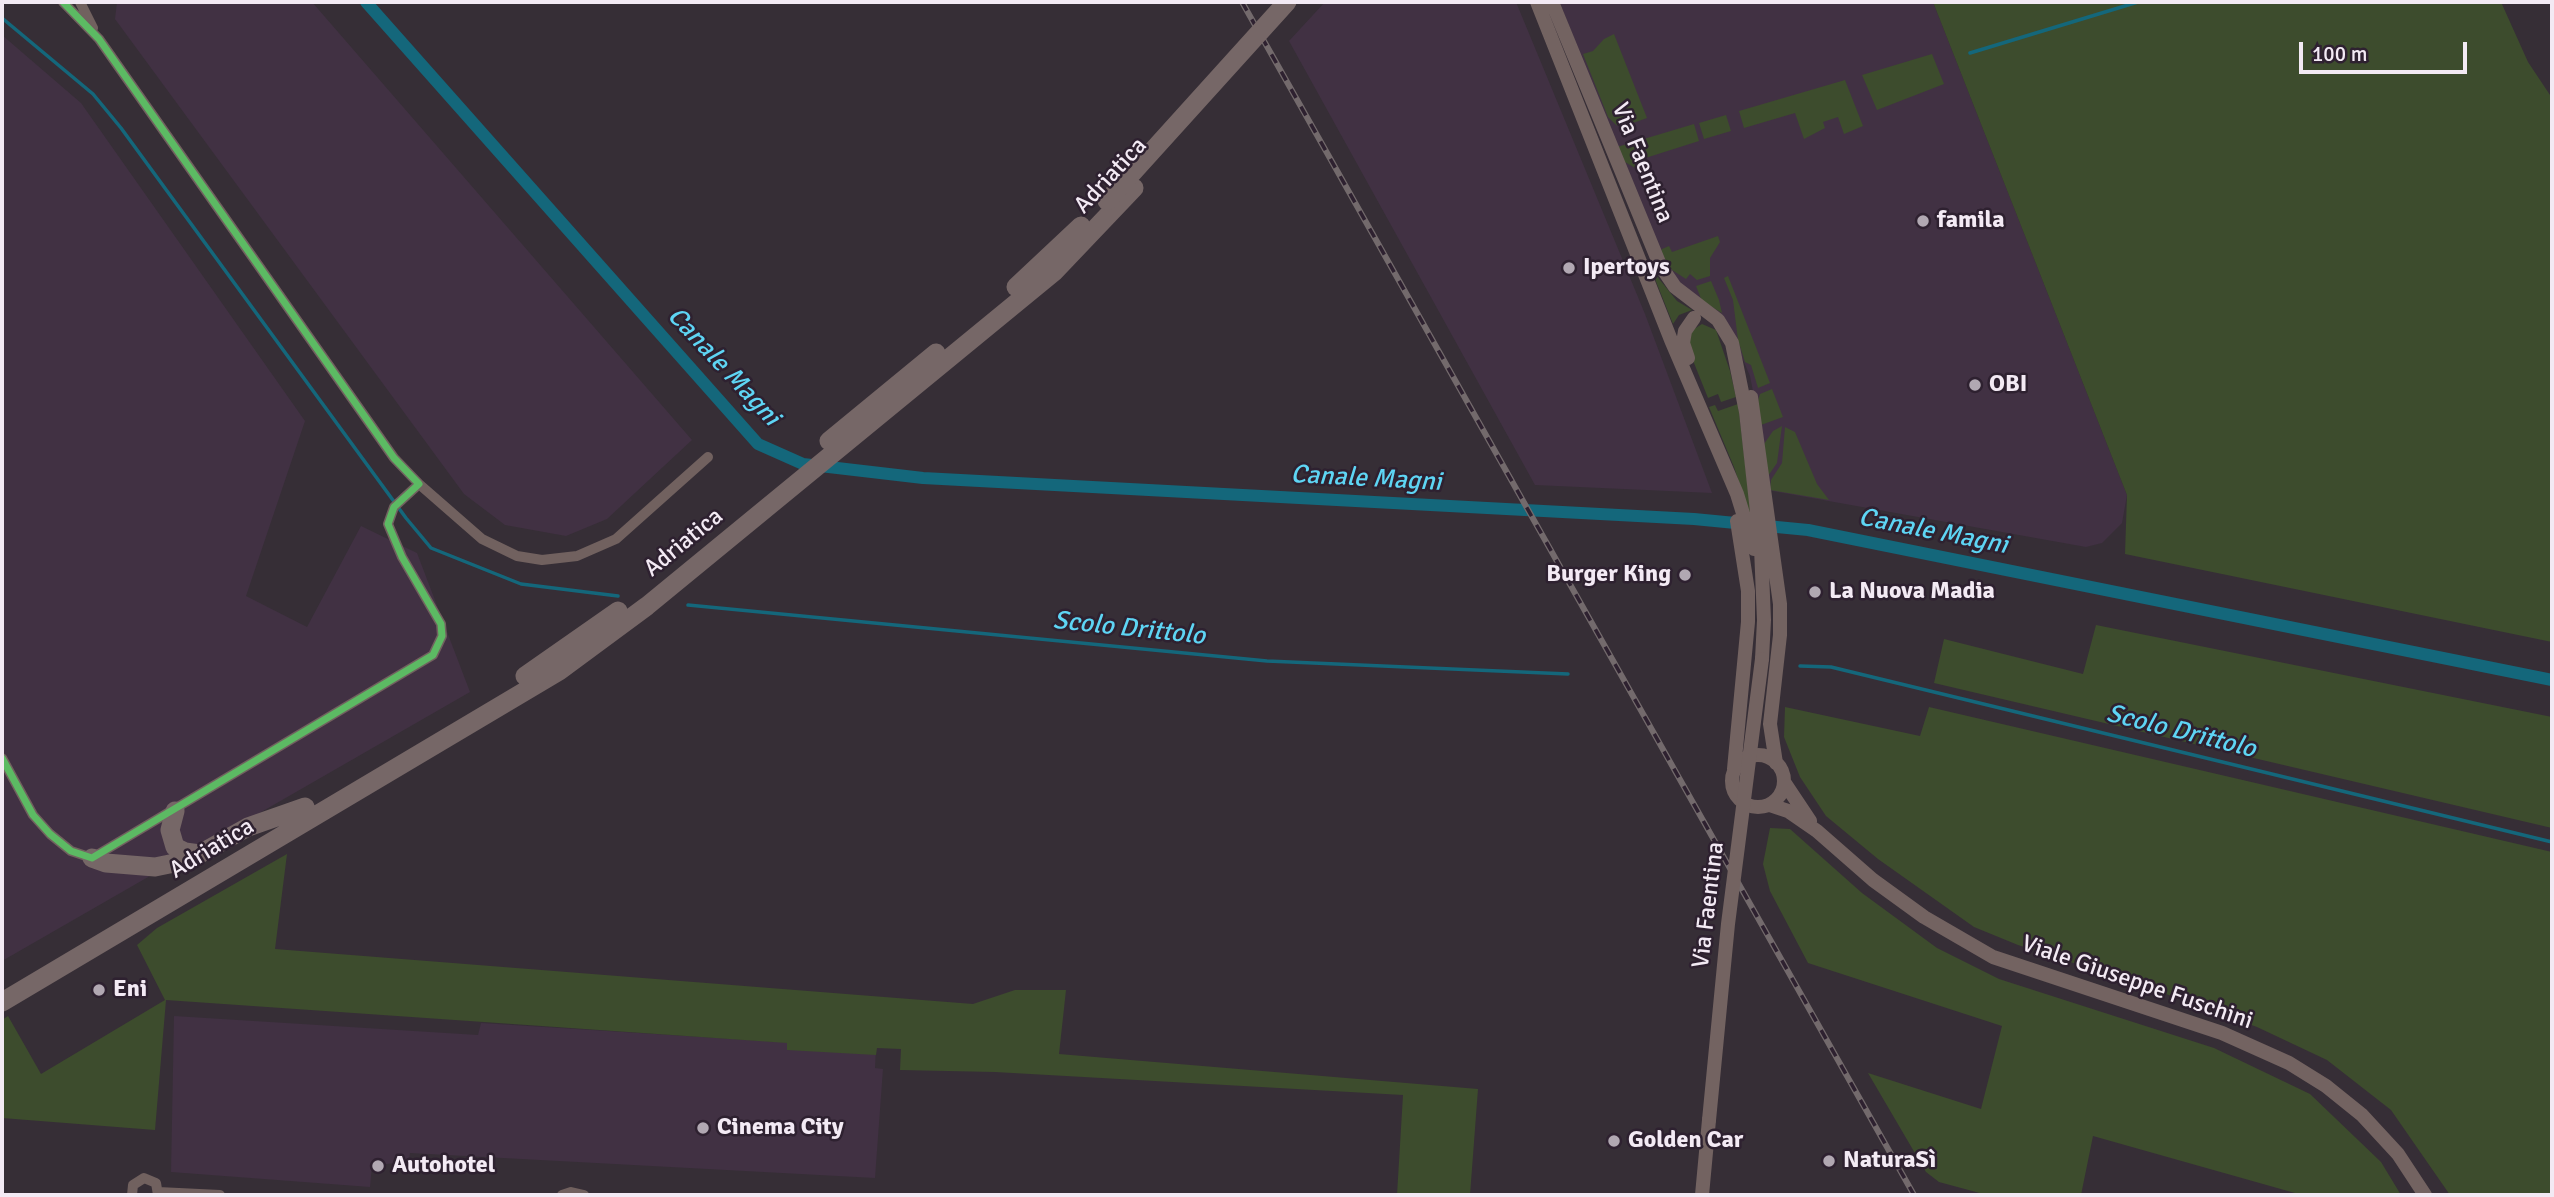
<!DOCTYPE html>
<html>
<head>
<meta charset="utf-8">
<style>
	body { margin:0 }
	#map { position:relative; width:2554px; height:1197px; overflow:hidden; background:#362e36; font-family:Signika,sans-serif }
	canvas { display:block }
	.frame { position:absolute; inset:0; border:4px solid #f3eaf4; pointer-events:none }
	.scale { position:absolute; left:2299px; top:42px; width:168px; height:32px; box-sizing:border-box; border:4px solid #f3eaf4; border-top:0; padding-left:9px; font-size:21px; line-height:24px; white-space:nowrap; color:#f3eaf4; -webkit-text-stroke:5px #2e2130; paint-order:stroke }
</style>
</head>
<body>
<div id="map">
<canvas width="2554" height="1197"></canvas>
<div class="frame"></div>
<div class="scale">100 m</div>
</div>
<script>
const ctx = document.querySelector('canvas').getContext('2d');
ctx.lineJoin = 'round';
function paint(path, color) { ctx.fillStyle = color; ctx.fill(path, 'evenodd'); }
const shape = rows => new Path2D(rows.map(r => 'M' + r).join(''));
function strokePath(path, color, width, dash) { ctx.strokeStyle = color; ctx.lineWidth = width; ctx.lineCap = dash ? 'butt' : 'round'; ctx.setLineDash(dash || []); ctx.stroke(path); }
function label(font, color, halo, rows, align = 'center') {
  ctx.font = font + ' Signika,sans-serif'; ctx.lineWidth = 5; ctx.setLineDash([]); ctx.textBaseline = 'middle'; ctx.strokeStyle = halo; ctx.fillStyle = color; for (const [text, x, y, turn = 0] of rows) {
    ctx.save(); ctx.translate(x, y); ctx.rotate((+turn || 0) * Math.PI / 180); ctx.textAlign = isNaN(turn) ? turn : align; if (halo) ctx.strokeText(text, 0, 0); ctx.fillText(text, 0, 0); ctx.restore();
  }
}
paint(shape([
	[117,2,312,2,692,440,607,519,566,536,505,525,464,494,115,19],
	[1325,2,1516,2,1645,314,1712,493,1535,485,1289,41],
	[1933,2,2127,495,2122,523,2102,543,2086,547,1767,490,1764,447,1750,376,1725,318,1683,287,1657,252,1560,3],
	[2,35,81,103,305,421,246,596,307,627,361,526,417,553,470,692,2,961],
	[174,1016,478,1035,481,1023,876,1048,875,1068,883,1069,875,1178,410,1153,409,1161,372,1166,370,1187,171,1172]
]), '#413143');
paint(shape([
	[1933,2,2501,2,2528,62,2552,98,2552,642,2125,554,2127,495],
	[1614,34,1647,118,1622,127,1616,125,1608,117,1583,54,1593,51,1604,39],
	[1932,54,1944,84,1877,110,1862,75],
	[1845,80,1863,126,1844,134,1838,117,1823,122,1825,128,1804,139,1795,113,1744,128,1739,111],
	[1726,115,1731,131,1704,139,1699,123],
	[1694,124,1699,141,1636,161,1637,169,1623,161,1617,147],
	[1718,236,1720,242,1710,258,1710,276,1697,280,1690,274,1686,279,1669,268,1660,255,1662,249,1669,246,1672,252],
	[1651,269,1677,301,1692,310,1679,315,1673,324],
	[1728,276,1770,383,1758,388,1751,365,1745,362,1738,340,1733,300,1724,278],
	[1711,281,1719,300,1722,313,1702,301,1696,286],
	[1702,324,1716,330,1730,371,1736,397,1721,402,1718,394,1708,398,1690,353,1688,333],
	[1772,389,1783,417,1761,425,1758,400,1760,394],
	[1738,404,1751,514,1750,516,1734,467,1709,407,1715,405,1718,411],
	[1782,426,1777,463,1766,479,1764,444,1773,431],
	[1785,427,1795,432,1817,484,1829,500,1770,490,1771,480,1782,463],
	[2096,625,2552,717,2552,828,1934,683,1944,639,2083,674],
	[1785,707,1920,736,1929,707,2552,852,2552,1195,2450,1195,2391,1110,2327,1060,2257,1027,2144,986,2018,945,1974,927,1878,859,1826,816,1800,777,1784,737],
	[1770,828,1790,829,1862,893,1937,948,1999,979,2214,1048,2310,1094,2381,1162,2401,1195,2302,1195,2093,1136,2081,1195,1987,1195,1939,1182,1926,1172,1868,1073,1981,1109,2002,1026,1808,963,1770,891,1763,864],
	[287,854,275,949,973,1004,1015,990,1066,990,1059,1054,1478,1089,1470,1195,1397,1195,1403,1095,995,1072,900,1070,901,1049,877,1048,876,1055,787,1050,787,1043,166,1000,155,1130,2,1118,2,1020,8,1016,41,1074,165,1000,137,945,157,928]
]), '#3d4c2d');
strokePath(shape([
	[2,18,93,94,121,128,406,518,431,548,521,584,618,596],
	[1970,53,2138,2],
	[688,605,1267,661,1568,674],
	[1800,666,1831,667,2552,842]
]), '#14677b', 3.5);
strokePath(shape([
	[366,2,758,444,803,464,923,478,1694,519,1808,530,2552,680]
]), '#14677b', 12);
strokePath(shape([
	[80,2,93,28],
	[419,484,482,539,517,556,542,560,577,556,616,539,708,457],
	[2,758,33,815,50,834,71,851,92,858,433,655,442,636,441,624,402,557,388,524,394,507,419,484,394,458,99,39,63,2],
	[158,1192,220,1195],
	[132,1195,133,1185,144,1178,156,1183,158,1195],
	[562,1195,571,1192,584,1195]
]), '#71615f', 10);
strokePath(shape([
	[1537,2,1671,340,1737,494,1754,549],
	[1552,2,1660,265,1675,287,1718,320,1732,343,1746,412,1761,548,1764,620,1762,659],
	[1688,358,1683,343,1685,331,1694,318],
	[1751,397,1780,604,1780,635,1770,724,1776,763],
	'1732 781a26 26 0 1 1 52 0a26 26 0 1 1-52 0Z',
	[1734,769,1748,622,1748,591,1737,521],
	[1784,782,1810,821],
	[1770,805,1788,811,1817,831,1873,880,1924,917,1993,957,2222,1033,2289,1063,2326,1086,2362,1115,2398,1154,2425,1195],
	[1702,1195,1709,1120]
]), '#736361', 14);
strokePath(shape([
	[1016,287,1081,226],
	[829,441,936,353],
	[525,676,618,611],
	[175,811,170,830,175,847,185,852,200,854],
	[92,858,106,863,155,867,189,860,248,827,305,807],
	[2,1002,559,671,647,606,1054,272,1134,188]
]), '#766767', 19);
const rail = shape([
	[1242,2,1914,1195]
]);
strokePath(rail, '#736a6c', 6);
strokePath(rail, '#2e2130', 3.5, [10]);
strokePath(shape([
	[1709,1120,1728,924,1762,659]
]), '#736361', 14);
strokePath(shape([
	[1107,201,1287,2]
]), '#766767', 19);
strokePath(shape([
	[2,758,33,815,50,834,71,851,92,858,433,655,442,636,441,624,402,557,388,524,394,507,419,484,394,458,99,39,63,2]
]), '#5cba63', 7);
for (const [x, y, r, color] of [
	[1923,221,7,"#b1a8b2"],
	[1569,268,7,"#b1a8b2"],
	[1975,385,7,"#b1a8b2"],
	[1685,575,7,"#b1a8b2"],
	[1815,592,7,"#b1a8b2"],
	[99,990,7,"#b1a8b2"],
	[703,1128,7,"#b1a8b2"],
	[1614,1141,7,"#b1a8b2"],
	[1829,1161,7,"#b1a8b2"],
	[378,1166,7,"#b1a8b2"]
]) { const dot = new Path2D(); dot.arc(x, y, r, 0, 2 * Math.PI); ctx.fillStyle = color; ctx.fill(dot); strokePath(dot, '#2e2130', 2.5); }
label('24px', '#f3eaf4', '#2e2130', [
	["Via Faentina",1642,163,68],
	["Adriatica",1111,176,-47],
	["Adriatica",684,543,-39],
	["Adriatica",212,849,-31],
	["Via Faentina",1709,905,-83],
	["Viale Giuseppe Fuschini",2137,983,19]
]);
label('bold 24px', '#f3eaf4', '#2e2130', [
	["famila",1937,221],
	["Ipertoys",1583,268],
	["OBI",1989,385],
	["Burger King",1671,575,"right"],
	["La Nuova Madia",1829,592],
	["Eni",113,990],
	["Cinema City",717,1128],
	["Golden Car",1628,1141],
	["NaturaSì",1843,1161],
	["Autohotel",392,1166]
], 'left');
label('italic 26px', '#5ed5f4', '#2e2130', [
	["Canale Magni",723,367,47],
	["Canale Magni",1366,479,3],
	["Canale Magni",1933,532,11],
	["Scolo Drittolo",1129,629,6],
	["Scolo Drittolo",2181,732,14]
]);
</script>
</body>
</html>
